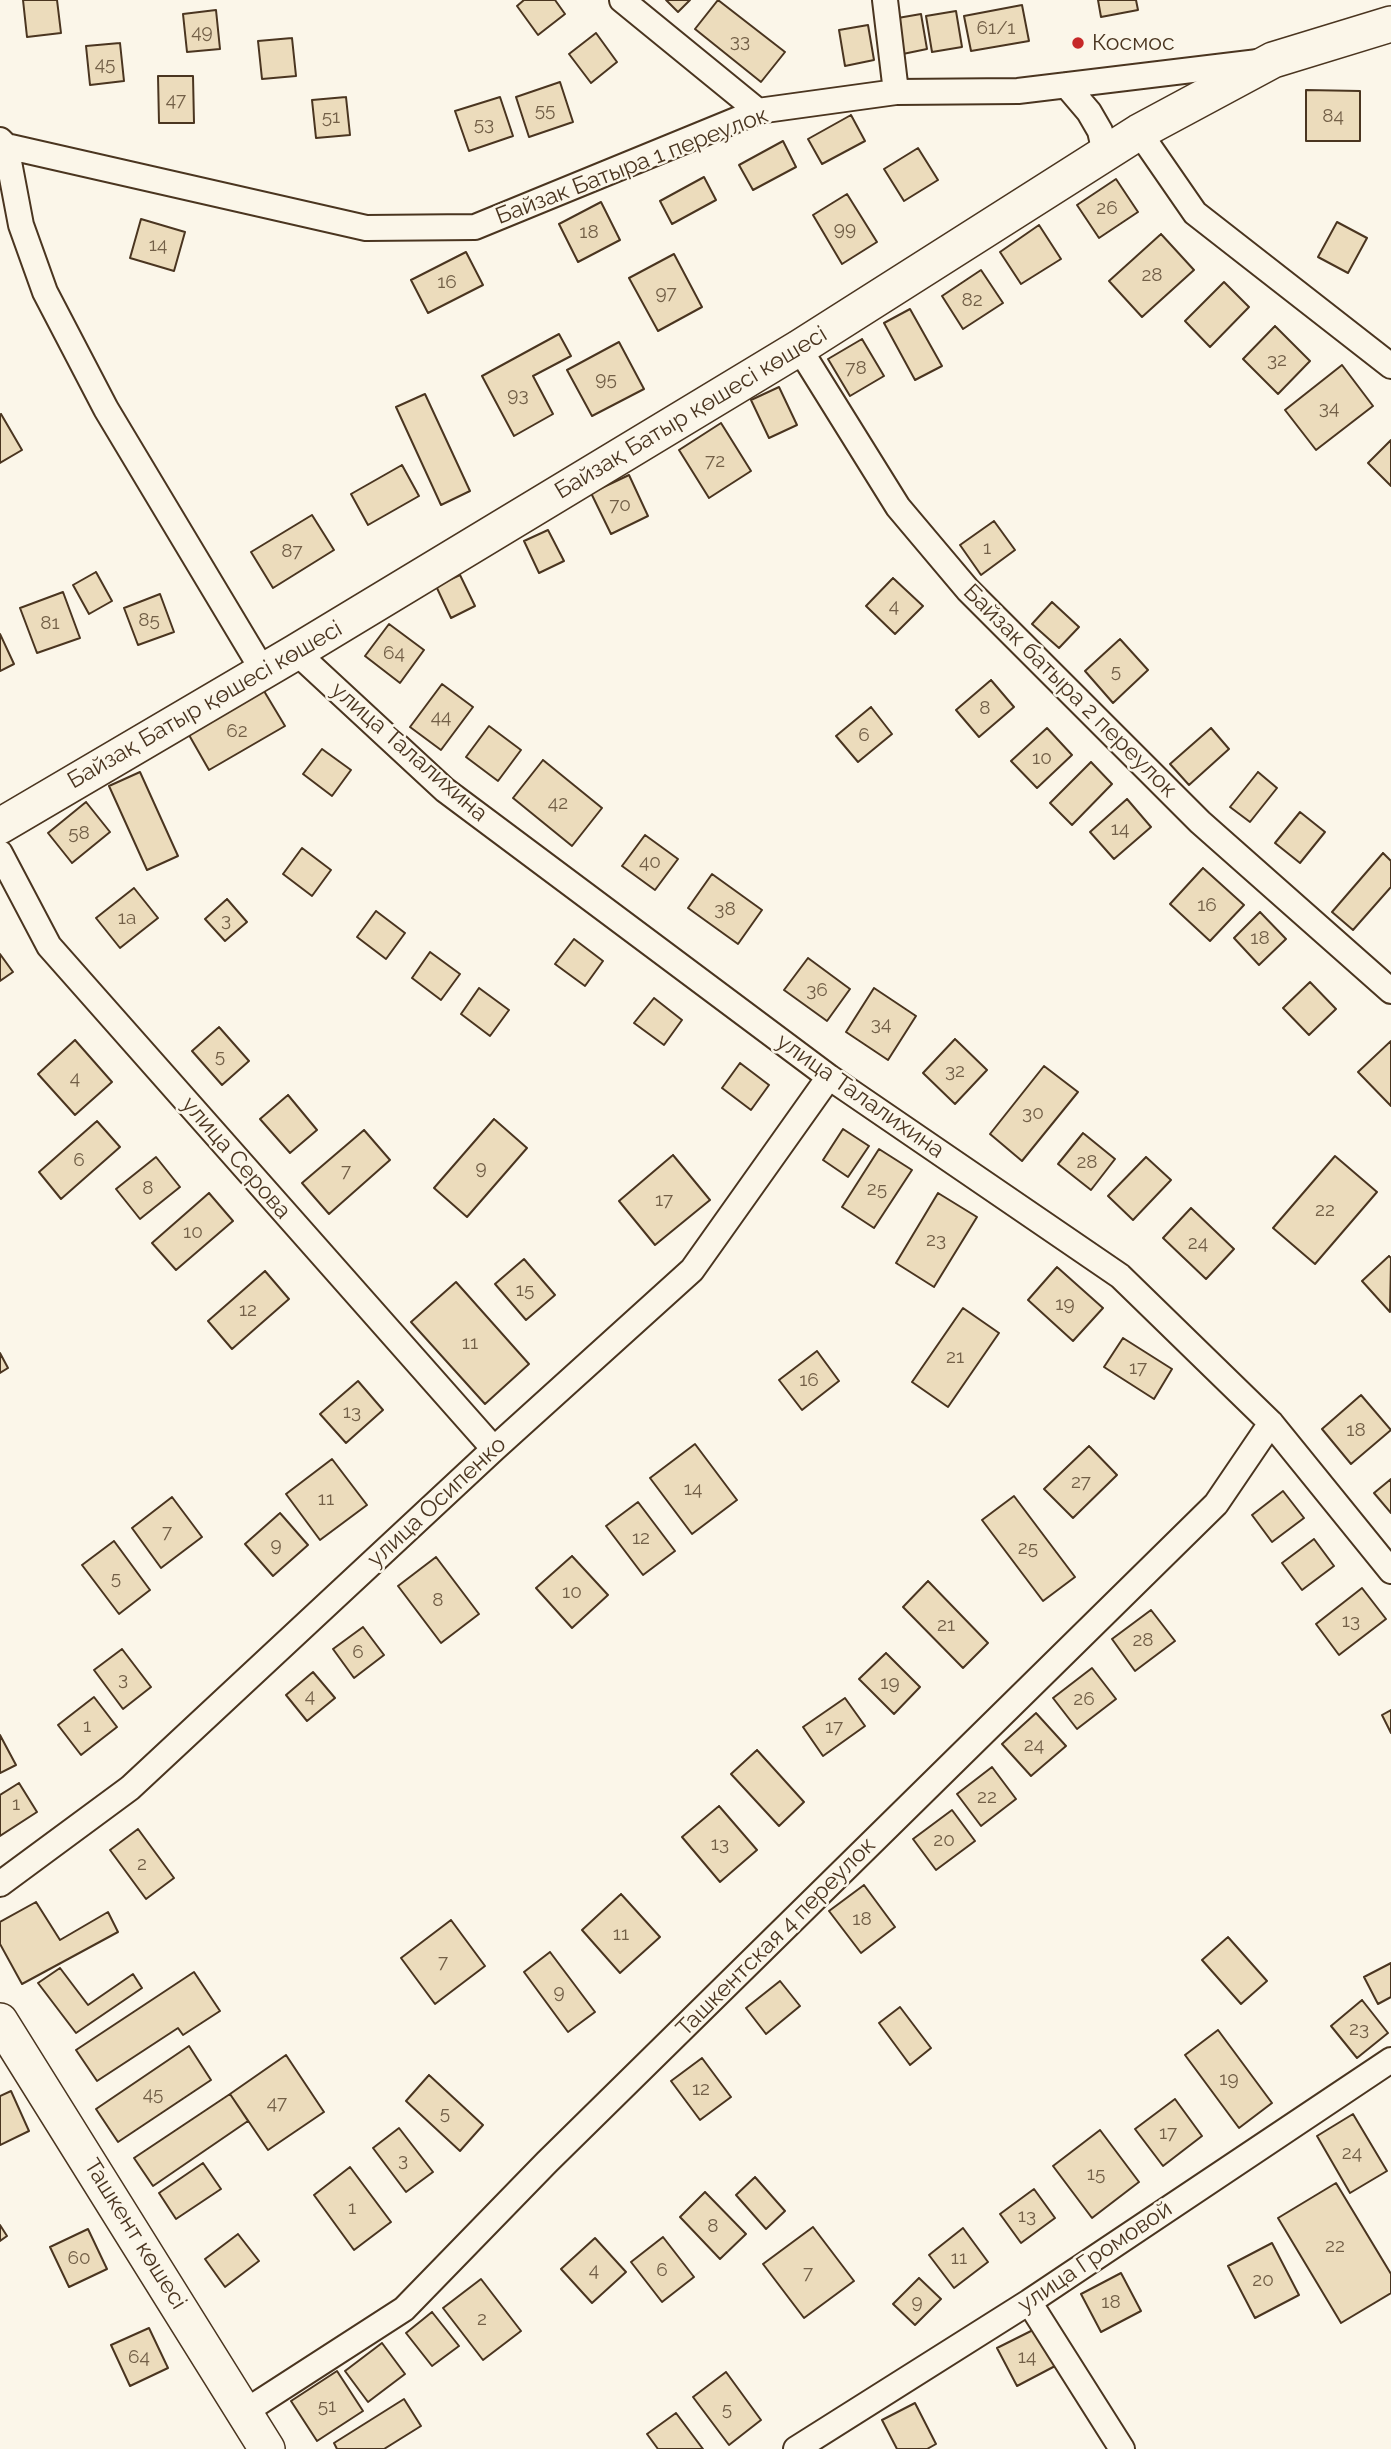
<!DOCTYPE html>
<html>
<head>
<meta charset="utf-8">
<style>
	body { margin:0 }
	canvas { display:block; background:#fbf6e9 }
</style>
</head>
<body>
<canvas width="1391" height="2449"></canvas>
<script>
const ctx = document.querySelector('canvas').getContext('2d');
ctx.lineJoin = 'round';
function paint(path, color) { ctx.fillStyle = color; ctx.fill(path, 'evenodd'); }
const shape = rows => new Path2D(rows.map(r => 'M' + r).join(''));
function strokePath(path, color, width, dash) { ctx.strokeStyle = color; ctx.lineWidth = width; ctx.lineCap = dash ? 'butt' : 'round'; ctx.setLineDash(dash || []); ctx.stroke(path); }
function label(font, color, halo, rows, align = 'center') {
  ctx.font = font + ' Raleway,sans-serif'; ctx.lineWidth = 5; ctx.setLineDash([]); ctx.textBaseline = 'middle'; ctx.strokeStyle = halo; ctx.fillStyle = color; for (const [text, x, y, turn = 0] of rows) {
    ctx.save(); ctx.translate(x, y); ctx.rotate((+turn || 0) * Math.PI / 180); ctx.textAlign = isNaN(turn) ? turn : align; if (halo) ctx.strokeText(text, 0, 0); ctx.fillText(text, 0, 0); ctx.restore();
  }
}
const building = shape([
	[23,0,57,0,61,33,27,37,23,0],
	[524,0,555,0,565,14,538,35,517,6,524,0],
	[666,0,690,0,678,12,666,0],
	[718,0,785,52,761,82,695,29,718,0],
	[1098,0,1136,0,1138,10,1101,17,1098,0],
	[1022,5,1029,41,971,51,964,16,1022,5],
	[216,10,220,49,187,52,183,14,216,10],
	[956,11,962,47,932,52,926,16,956,11],
	[921,14,927,49,898,55,892,19,921,14],
	[868,25,874,60,845,66,839,30,868,25],
	[596,33,617,62,591,83,569,54,596,33],
	[292,38,296,76,262,79,258,41,292,38],
	[120,43,124,81,90,85,86,46,120,43],
	[158,76,193,76,194,123,159,123,158,76],
	[560,82,573,122,529,137,516,97,560,82],
	[1306,90,1360,91,1360,141,1306,141,1306,90],
	[346,97,350,135,316,138,312,100,346,97],
	[500,97,513,136,469,151,455,111,500,97],
	[851,115,865,141,822,164,808,139,851,115],
	[783,141,796,167,753,190,739,165,783,141],
	[918,148,938,180,904,201,884,169,918,148],
	[704,177,716,200,672,224,660,201,704,177],
	[1116,179,1138,212,1099,238,1077,205,1116,179],
	[847,194,877,242,842,264,813,215,847,194],
	[601,202,620,240,578,262,559,224,601,202],
	[141,219,185,232,174,271,130,258,141,219],
	[1337,222,1367,238,1348,273,1318,257,1337,222],
	[1039,225,1061,259,1021,284,1000,252,1039,225],
	[1161,234,1194,270,1142,317,1109,281,1161,234],
	[466,252,483,285,428,313,411,280,466,252],
	[674,254,702,307,658,331,629,278,674,254],
	[981,270,1003,303,963,329,942,296,981,270],
	[1224,282,1249,307,1210,347,1185,321,1224,282],
	[910,309,942,366,915,380,884,323,910,309],
	[1275,326,1310,361,1278,394,1243,359,1275,326],
	[559,334,571,356,533,376,553,414,514,436,482,376,559,334],
	[862,339,884,376,850,396,828,359,862,339],
	[619,342,644,389,592,416,567,370,619,342],
	[1342,365,1373,406,1316,450,1285,410,1342,365],
	[779,387,797,425,769,438,751,400,779,387],
	[425,394,470,491,441,505,396,407,425,394],
	[1,414,22,450,0,463,0,415,1,414],
	[721,423,751,471,709,498,679,450,721,423],
	[1391,440,1391,486,1368,463,1391,440],
	[402,465,419,496,368,525,351,494,402,465],
	[629,475,648,516,611,534,591,493,629,475],
	[312,515,334,550,273,588,251,552,312,515],
	[994,521,1015,550,981,575,960,545,994,521],
	[548,530,564,561,539,573,524,541,548,530],
	[96,572,112,601,89,614,73,585,96,572],
	[460,575,475,606,451,618,436,586,460,575],
	[893,578,923,606,895,634,866,606,893,578],
	[63,592,80,638,37,653,20,608,63,592],
	[160,594,174,632,138,645,124,608,160,594],
	[1052,602,1079,627,1059,648,1032,624,1052,602],
	[389,624,424,650,400,683,365,656,389,624],
	[0,634,14,664,0,671,0,634],
	[1120,639,1148,670,1113,703,1085,671,1120,639],
	[991,680,1014,707,979,737,956,710,991,680],
	[442,684,473,707,441,750,410,727,442,684],
	[264,691,285,726,209,770,189,735,264,691],
	[871,707,892,734,858,762,836,736,871,707],
	[489,726,521,750,498,781,466,757,489,726],
	[1047,728,1072,755,1037,788,1011,761,1047,728],
	[1211,728,1229,749,1189,785,1170,764,1211,728],
	[322,749,351,770,332,796,303,774,322,749],
	[543,760,602,808,572,846,513,798,543,760],
	[1091,762,1112,784,1072,825,1050,803,1091,762],
	[140,772,178,856,147,870,109,786,140,772],
	[1258,772,1277,788,1250,822,1230,807,1258,772],
	[1127,799,1151,827,1114,859,1090,832,1127,799],
	[86,802,110,832,72,863,48,833,86,802],
	[1300,812,1325,832,1300,863,1275,843,1300,812],
	[645,835,678,859,655,890,622,866,645,835],
	[302,848,331,870,312,896,283,874,302,848],
	[1383,853,1391,861,1391,887,1353,930,1332,912,1383,853],
	[1203,868,1244,905,1210,941,1170,904,1203,868],
	[712,874,762,910,738,944,688,908,712,874],
	[134,888,158,918,120,948,96,918,134,888],
	[227,899,247,922,225,941,205,919,227,899],
	[376,911,405,933,386,959,357,937,376,911],
	[1260,912,1286,939,1259,965,1234,938,1260,912],
	[574,939,603,961,585,986,555,964,574,939],
	[430,952,460,974,441,1000,412,978,430,952],
	[0,954,13,972,0,981,0,954],
	[808,958,850,989,827,1021,784,990,808,958],
	[1310,982,1336,1009,1309,1035,1283,1008,1310,982],
	[479,988,509,1010,490,1036,461,1014,479,988],
	[874,988,916,1016,888,1060,846,1032,874,988],
	[654,998,682,1020,664,1045,634,1023,654,998],
	[219,1027,249,1061,222,1085,192,1051,219,1027],
	[955,1039,987,1070,955,1104,923,1073,955,1039],
	[75,1040,112,1082,75,1115,38,1074,75,1040],
	[1391,1041,1391,1106,1358,1072,1391,1041],
	[740,1063,769,1085,751,1110,722,1088,740,1063],
	[1044,1066,1078,1092,1022,1161,990,1134,1044,1066],
	[288,1095,317,1130,290,1153,260,1119,288,1095],
	[494,1119,527,1148,467,1217,434,1188,494,1119],
	[97,1121,120,1147,61,1199,39,1172,97,1121],
	[843,1129,869,1146,848,1177,823,1160,843,1129],
	[364,1130,390,1160,329,1214,302,1183,364,1130],
	[1083,1133,1115,1159,1091,1190,1058,1164,1083,1133],
	[879,1149,912,1170,874,1228,842,1207,879,1149],
	[673,1155,710,1200,655,1245,619,1201,673,1155],
	[1335,1156,1377,1192,1315,1264,1273,1228,1335,1156],
	[156,1157,180,1187,140,1219,116,1189,156,1157],
	[1146,1157,1171,1180,1133,1220,1108,1196,1146,1157],
	[209,1193,233,1221,176,1270,152,1243,209,1193],
	[938,1193,977,1217,934,1287,896,1263,938,1193],
	[1191,1208,1234,1249,1206,1279,1163,1238,1191,1208],
	[1389,1256,1391,1258,1390,1312,1362,1281,1389,1256],
	[524,1259,555,1295,526,1320,495,1284,524,1259],
	[1057,1267,1103,1308,1073,1341,1028,1300,1057,1267],
	[265,1271,289,1299,232,1349,208,1321,265,1271],
	[456,1282,529,1364,485,1404,411,1322,456,1282],
	[963,1308,999,1333,948,1407,912,1382,963,1308],
	[1123,1338,1172,1369,1154,1399,1104,1367,1123,1338],
	[817,1351,839,1381,802,1410,779,1380,817,1351],
	[0,1353,8,1368,0,1373,0,1353],
	[358,1381,383,1410,346,1443,320,1414,358,1381],
	[1361,1395,1391,1430,1351,1464,1322,1429,1361,1395],
	[695,1444,737,1500,692,1534,650,1478,695,1444],
	[1089,1446,1117,1475,1073,1518,1044,1489,1089,1446],
	[332,1459,367,1505,320,1540,286,1494,332,1459],
	[1391,1479,1391,1513,1374,1493,1391,1479],
	[1283,1491,1304,1518,1272,1542,1252,1515,1283,1491],
	[1014,1496,1075,1577,1043,1601,982,1520,1014,1496],
	[172,1497,202,1537,161,1568,132,1528,172,1497],
	[638,1502,675,1551,643,1575,606,1526,638,1502],
	[280,1513,308,1545,273,1576,245,1544,280,1513],
	[1314,1539,1334,1566,1302,1590,1282,1563,1314,1539],
	[114,1541,150,1590,119,1614,82,1565,114,1541],
	[572,1556,608,1595,572,1628,536,1588,572,1556],
	[436,1557,479,1614,441,1643,398,1586,436,1557],
	[928,1581,988,1643,963,1668,903,1607,928,1581],
	[1362,1588,1386,1619,1339,1655,1316,1624,1362,1588],
	[1151,1610,1175,1641,1135,1671,1112,1639,1151,1610],
	[363,1627,384,1655,354,1678,333,1649,363,1627],
	[122,1649,151,1687,123,1709,94,1670,122,1649],
	[886,1653,920,1687,894,1714,859,1679,886,1653],
	[1092,1668,1116,1699,1077,1729,1053,1698,1092,1668],
	[313,1672,335,1698,307,1721,286,1695,313,1672],
	[94,1697,117,1727,81,1755,58,1725,94,1697],
	[845,1698,865,1726,823,1756,803,1727,845,1698],
	[1391,1710,1391,1733,1382,1715,1391,1710],
	[1036,1713,1066,1746,1031,1776,1002,1744,1036,1713],
	[0,1735,16,1765,0,1773,0,1735],
	[757,1750,804,1802,779,1826,731,1774,757,1750],
	[992,1767,1016,1799,981,1826,957,1794,992,1767],
	[19,1783,37,1812,0,1836,0,1795,19,1783],
	[719,1806,757,1850,720,1882,682,1837,719,1806],
	[952,1810,975,1841,936,1870,913,1839,952,1810],
	[138,1829,174,1878,146,1899,110,1850,138,1829],
	[864,1885,895,1927,861,1953,829,1911,864,1885],
	[621,1894,660,1937,620,1973,582,1930,621,1894],
	[36,1902,60,1940,108,1912,118,1932,22,1984,0,1944,0,1922,36,1902],
	[451,1920,485,1966,435,2004,401,1958,451,1920],
	[1228,1937,1267,1981,1241,2004,1202,1960,1228,1937],
	[550,1952,595,2012,568,2032,524,1972,550,1952],
	[1391,1963,1391,1997,1378,2004,1364,1977,1391,1963],
	[60,1968,88,2005,133,1974,142,1988,76,2033,38,1983,60,1968],
	[194,1972,220,2011,183,2035,178,2028,97,2081,76,2050,194,1972],
	[780,1981,800,2006,766,2034,746,2008,780,1981],
	[1362,2000,1388,2033,1357,2058,1331,2026,1362,2000],
	[900,2007,931,2048,910,2065,879,2023,900,2007],
	[1218,2030,1272,2103,1239,2128,1185,2055,1218,2030],
	[189,2046,211,2080,118,2142,96,2109,189,2046],
	[286,2055,324,2112,268,2150,230,2094,286,2055],
	[702,2058,731,2097,700,2120,671,2081,702,2058],
	[429,2075,483,2125,460,2151,406,2101,429,2075],
	[11,2091,29,2131,0,2145,0,2096,11,2091],
	[230,2094,248,2121,153,2186,134,2158,230,2094],
	[1175,2099,1202,2136,1163,2166,1135,2129,1175,2099],
	[1353,2114,1387,2171,1350,2193,1317,2136,1353,2114],
	[399,2128,433,2172,406,2192,373,2148,399,2128],
	[1100,2130,1139,2182,1092,2218,1053,2166,1100,2130],
	[203,2163,221,2189,176,2219,159,2193,203,2163],
	[350,2167,391,2222,354,2250,314,2195,350,2167],
	[755,2177,785,2211,766,2229,736,2195,755,2177],
	[1336,2183,1391,2274,1391,2293,1341,2323,1278,2218,1336,2183],
	[1034,2189,1055,2218,1021,2243,1000,2214,1034,2189],
	[705,2192,746,2234,720,2259,680,2217,705,2192],
	[0,2225,7,2236,0,2241,0,2225],
	[813,2227,854,2281,804,2318,763,2264,813,2227],
	[963,2228,988,2262,954,2288,929,2255,963,2228],
	[88,2229,107,2269,69,2287,50,2247,88,2229],
	[238,2234,259,2261,225,2287,205,2259,238,2234],
	[663,2237,694,2277,662,2302,631,2262,663,2237],
	[595,2238,626,2272,592,2303,561,2269,595,2238],
	[1272,2243,1299,2295,1255,2318,1228,2266,1272,2243],
	[1121,2273,1141,2311,1101,2332,1081,2294,1121,2273],
	[919,2278,941,2299,915,2325,893,2304,919,2278],
	[481,2279,521,2331,483,2360,443,2308,481,2279],
	[432,2312,459,2346,432,2366,406,2333,432,2312],
	[149,2328,168,2368,130,2386,111,2345,149,2328],
	[1037,2328,1057,2365,1017,2386,997,2348,1037,2328],
	[382,2343,405,2374,368,2402,345,2371,382,2343],
	[337,2371,363,2411,317,2441,291,2401,337,2371],
	[726,2372,761,2420,729,2445,693,2397,726,2372],
	[404,2399,421,2426,384,2449,337,2449,334,2443,404,2399],
	[915,2403,936,2444,927,2449,897,2449,882,2420,915,2403],
	[676,2413,703,2449,658,2449,647,2434,676,2413]
]);
paint(building, '#ecdcbc');
strokePath(building, '#4a3520', 2);
const minor = shape([
	[622,0,758,111],
	[885,0,896,92],
	[1066,85,1089,112,1100,131,1105,153],
	[1139,132,1195,213,1391,366],
	[0,140,6,146,366,228,475,227,758,111,896,92,1018,91,1258,62],
	[6,146,21,225,45,292,106,409,262,669],
	[799,348,898,507,968,590,1200,822,1391,991],
	[296,652,445,790,829,1077,1120,1276,1271,1423,1391,1571],
	[0,853,49,946,494,1449],
	[0,1884,130,1788,494,1449,692,1270,829,1077],
	[1029,2302,1122,2449],
	[246,2411,404,2309,547,2162,1216,1504,1271,1423],
	[796,2449,1029,2302,1391,2060]
]);
const secondary = shape([
	[0,826,296,652,799,348,1139,132,1273,60,1391,24],
	[0,2021,267,2449]
]);
strokePath(minor, '#4a3520', 28);
strokePath(secondary, '#4a3520', 38);
strokePath(minor, '#fbf6e9', 24);
strokePath(secondary, '#fbf6e9', 35);
for (const [x, y, r, color] of [
	[1078,43,7,"#c62828"]
]) { const dot = new Path2D(); dot.arc(x, y, r, 0, 2 * Math.PI); ctx.fillStyle = color; ctx.fill(dot); strokePath(dot, '#fbf6e9', 2.5); }
label('19px', '#725f47', null, [
	["61/1",996,28],
	["49",202,32],
	["33",740,41],
	["45",105,64],
	["47",176,100],
	["55",545,110],
	["84",1333,116],
	["51",331,117],
	["53",484,124],
	["26",1107,208],
	["99",845,229],
	["18",589,232],
	["14",158,245],
	["28",1152,275],
	["16",447,282],
	["97",666,293],
	["82",972,300],
	["32",1277,360],
	["78",856,368],
	["95",606,379],
	["93",518,395],
	["34",1329,408],
	["72",715,461],
	["70",620,505],
	["1",987,548],
	["87",292,551],
	["4",894,606],
	["85",149,620],
	["81",50,623],
	["64",394,653],
	["5",1116,671],
	["8",985,708],
	["44",441,717],
	["62",237,731],
	["6",864,735],
	["10",1042,758],
	["42",558,803],
	["14",1120,829],
	["58",79,833],
	["40",650,862],
	["16",1207,905],
	["38",725,909],
	["1а",127,918],
	["3",226,920],
	["18",1260,938],
	["36",817,990],
	["34",881,1024],
	["5",220,1056],
	["32",955,1071],
	["4",75,1078],
	["30",1033,1113],
	["6",79,1160],
	["28",1087,1162],
	["9",481,1168],
	["7",346,1171],
	["8",148,1188],
	["25",877,1189],
	["17",664,1200],
	["22",1325,1210],
	["10",193,1232],
	["23",936,1240],
	["24",1198,1243],
	["15",525,1290],
	["19",1065,1304],
	["12",248,1310],
	["11",470,1343],
	["21",955,1357],
	["17",1138,1368],
	["16",809,1380],
	["13",352,1412],
	["18",1356,1430],
	["27",1081,1482],
	["14",693,1489],
	["11",326,1499],
	["7",167,1532],
	["12",641,1538],
	["9",276,1545],
	["25",1028,1548],
	["5",116,1578],
	["10",572,1592],
	["8",438,1600],
	["13",1351,1621],
	["21",946,1625],
	["28",1143,1640],
	["6",358,1652],
	["3",123,1679],
	["19",890,1683],
	["4",310,1696],
	["26",1084,1699],
	["1",87,1726],
	["17",834,1727],
	["24",1034,1745],
	["22",987,1797],
	["1",16,1804],
	["20",944,1840],
	["13",720,1844],
	["2",142,1864],
	["18",862,1919],
	["11",621,1934],
	["7",443,1962],
	["9",559,1992],
	["23",1359,2029],
	["19",1229,2079],
	["12",701,2089],
	["45",153,2094],
	["47",277,2103],
	["5",445,2113],
	["17",1168,2133],
	["24",1352,2153],
	["3",403,2160],
	["15",1096,2174],
	["1",352,2208],
	["13",1027,2216],
	["8",713,2226],
	["22",1335,2246],
	["60",79,2258],
	["11",959,2258],
	["4",594,2270],
	["6",662,2270],
	["7",808,2273],
	["20",1263,2280],
	["9",917,2302],
	["18",1111,2302],
	["2",482,2319],
	["64",139,2357],
	["14",1027,2357],
	["51",327,2406],
	["5",727,2409]
]);
label('23px', '#4a3520', '#fbf6e9', [
	["Космос",1092,43]
], 'left');
label('23px', '#4a3520', '#fbf6e9', [
	["Байзак Батыра 1 переулок",632,166,-21],
	["Байзақ Батыр қөшесі көшесі",691,413,-31],
	["Байзак батыра 2 переулок",1070,691,45],
	["Байзақ Батыр қөшесі көшесі",205,705,-30],
	["улица Талалихина",409,752,41],
	["улица Талалихина",860,1096,35],
	["улица Серова",236,1158,49],
	["улица Осипенко",437,1502,-43],
	["Ташкентская 4 переулок",776,1937,-45],
	["Ташкент көшесі",135,2234,58],
	["улица Громовой",1095,2257,-34]
]);
</script>
</body>
</html>
